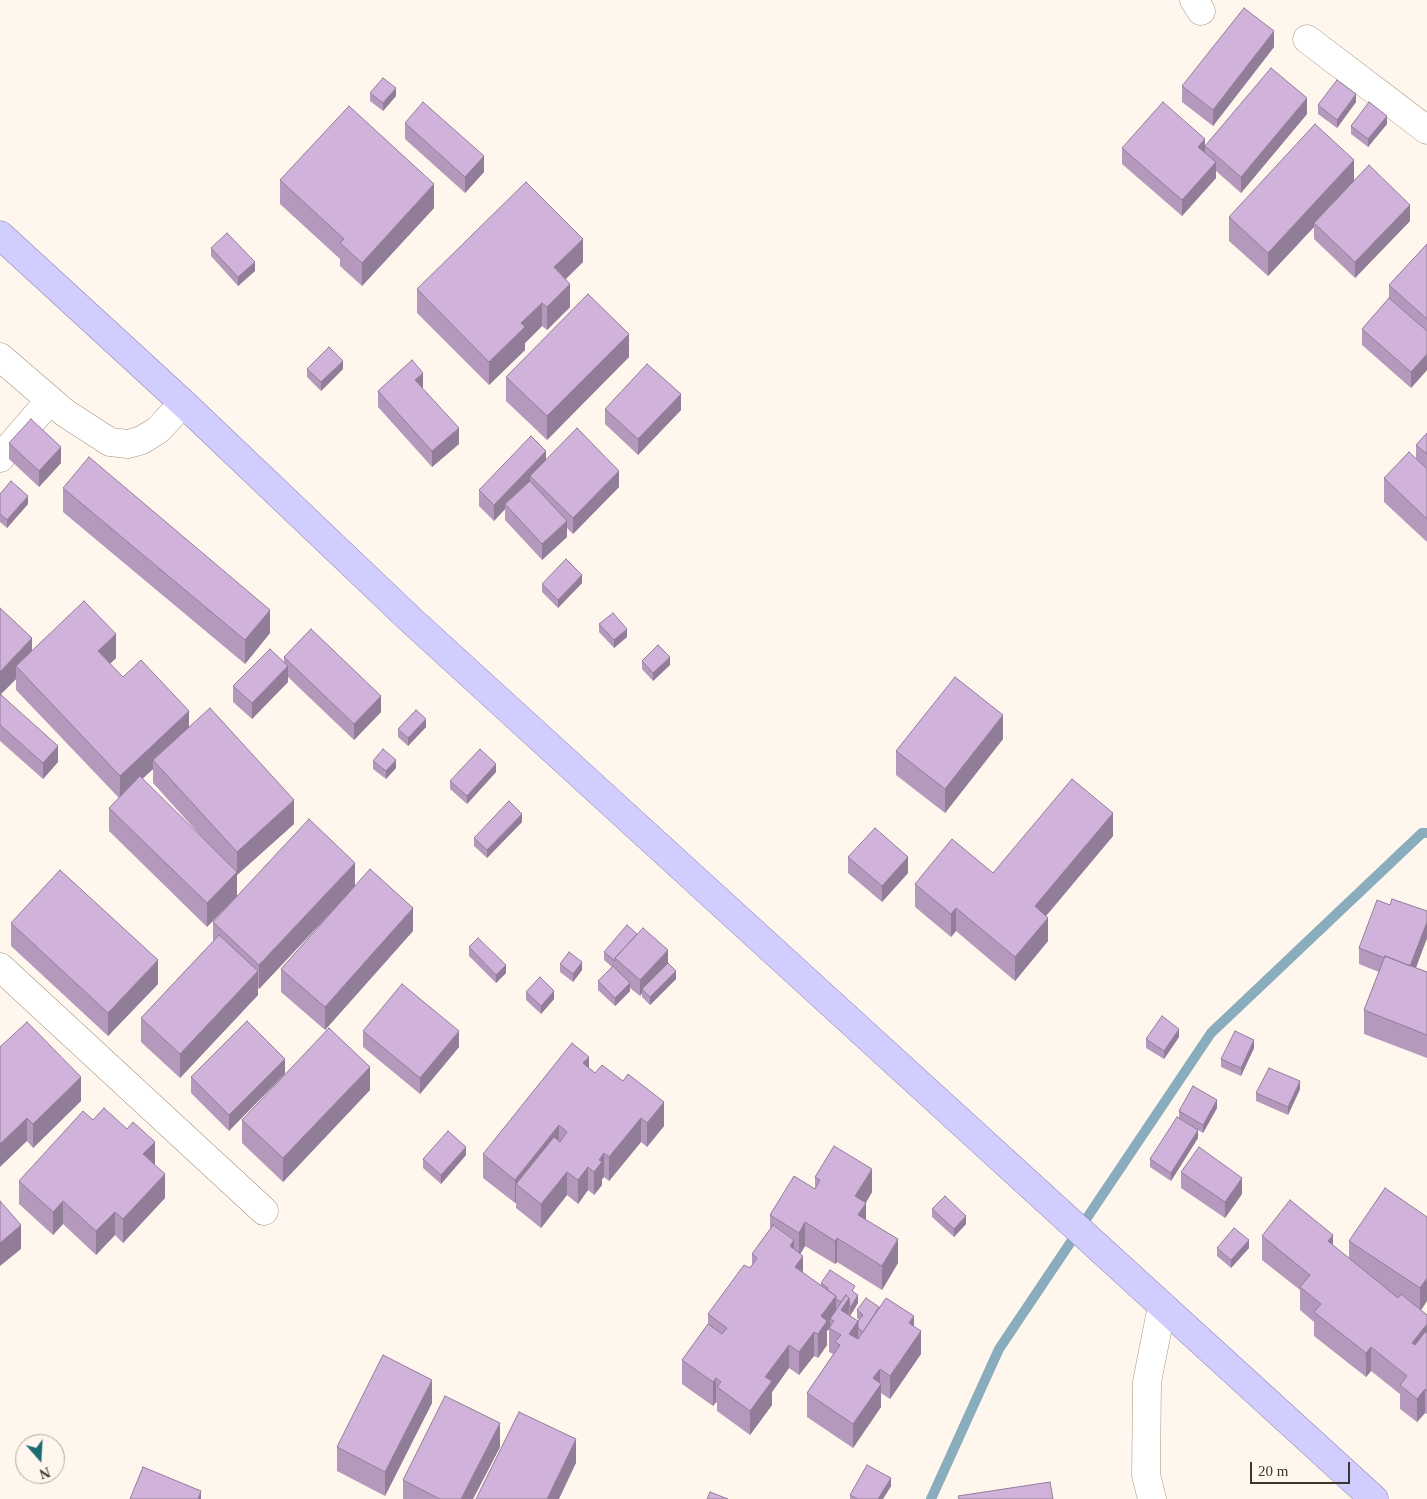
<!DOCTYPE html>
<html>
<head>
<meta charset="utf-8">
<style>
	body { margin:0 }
	#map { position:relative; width:1427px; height:1499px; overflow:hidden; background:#fff7ee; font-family:"Times New Roman",serif }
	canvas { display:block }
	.north { position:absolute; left:15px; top:1434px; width:50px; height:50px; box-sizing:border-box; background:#fff7ee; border:1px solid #b2aaa1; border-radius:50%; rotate:161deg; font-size:14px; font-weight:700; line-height:20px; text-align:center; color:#3e362d }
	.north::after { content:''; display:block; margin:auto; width:18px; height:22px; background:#1f6b72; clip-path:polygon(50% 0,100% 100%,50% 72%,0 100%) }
	.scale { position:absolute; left:1250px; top:1462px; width:100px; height:22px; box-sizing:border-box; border:2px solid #3e362d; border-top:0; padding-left:6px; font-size:15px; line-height:18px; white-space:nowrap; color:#3e362d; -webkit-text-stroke:4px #fff7ee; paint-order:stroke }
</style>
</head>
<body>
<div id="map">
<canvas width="1427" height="1499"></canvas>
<div class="north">N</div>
<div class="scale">20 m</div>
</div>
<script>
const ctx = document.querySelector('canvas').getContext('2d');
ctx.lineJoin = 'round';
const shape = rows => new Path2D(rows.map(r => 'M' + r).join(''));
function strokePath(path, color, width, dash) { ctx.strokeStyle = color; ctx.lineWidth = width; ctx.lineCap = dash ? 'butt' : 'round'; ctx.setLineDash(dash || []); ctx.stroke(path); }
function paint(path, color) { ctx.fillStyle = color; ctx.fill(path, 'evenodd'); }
strokePath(shape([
	[931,1499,999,1349,1211,1033,1422,833,1427,833]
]), '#8aadbd', 10);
const minor = shape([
	[1194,0,1201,11],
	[1307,39,1427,130],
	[0,357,65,413,110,442,128,444,142,440,158,430,183,403],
	[0,458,49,401],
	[0,967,264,1211],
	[1152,1499,1146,1475,1147,1382,1162,1306]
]);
const major = shape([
	[0,235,183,403,412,621,1374,1499]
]);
strokePath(minor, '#a5937e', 29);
strokePath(major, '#8a83b6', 29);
strokePath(minor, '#fff', 28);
strokePath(major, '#d1ceff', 28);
paint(shape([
	[1274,47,1213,126,1182,102,1182,86],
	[370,93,396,96,383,111,370,101],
	[1356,102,1337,128,1318,114,1318,105],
	[1307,114,1241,193,1216,171,1216,178,1182,216,1122,164,1122,148,1205,139,1205,153,1205,146],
	[405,123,484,172,465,193,405,139],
	[1387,124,1368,147,1351,134,1351,126],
	[280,180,434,208,362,286,340,266,340,259,280,204],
	[1354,181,1410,221,1355,278,1314,239,1314,227,1268,276,1229,241,1229,217],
	[1427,244,1427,370,1411,388,1362,345,1362,329,1389,298,1389,285],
	[211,248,255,271,238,286,211,256],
	[583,262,566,279,570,307,547,330,542,326,525,343,525,350,489,385,417,313,417,289],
	[629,357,547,440,506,401,506,377],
	[307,369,343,369,321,391,307,377],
	[423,389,459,444,432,467,378,407,378,391],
	[605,409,681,410,638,455,605,424],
	[1427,433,1427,542,1384,502,1384,478,1416,459,1416,445],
	[9,443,61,463,39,487,9,459],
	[546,460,619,487,573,534,567,528,567,537,542,560,505,520,505,509,494,521,479,506,479,490],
	[63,488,270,633,245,664,63,512],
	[0,494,28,504,7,528,0,522],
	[582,583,558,608,542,592,542,584],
	[0,608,32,651,116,658,110,664,123,677,189,726,294,824,237,875,237,896,355,886,413,931,325,1030,281,992,281,969,336,907,259,989,258,987,258,995,180,1078,141,1042,141,1018,213,942,213,922,237,896,207,927,109,831,109,808,119,798,16,690,16,679,1,694,58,762,43,779,0,741],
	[153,769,153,783,209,845,142,779],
	[599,624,627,637,614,648,599,632],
	[284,657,381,712,354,740,288,677,288,682,252,719,233,702,233,686,284,662],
	[642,661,670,665,653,681,642,669],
	[426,727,408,746,398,737,398,729],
	[1003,739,945,813,896,775,896,751],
	[373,761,396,768,386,779,373,769],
	[496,772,467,804,450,789,450,781],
	[522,822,487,858,474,846,474,838],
	[1113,836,1046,916,1048,941,1015,981,956,931,951,937,915,907,915,884,993,873],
	[848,857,908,873,882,902,848,873],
	[1390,905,1427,911,1427,938,1416,968,1427,972,1427,1058,1364,1034,1364,1010,1379,972,1359,964,1359,948],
	[11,923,158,984,108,1036,11,946],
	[469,947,506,973,496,983,469,956],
	[604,952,668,963,676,979,650,1005,642,997,642,993,640,996,630,988,630,991,615,1006,598,990,598,981,612,967,604,960],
	[560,964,582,970,573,982,560,972],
	[526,992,554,999,541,1014,526,1000],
	[247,1021,229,1131,191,1093,191,1077],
	[363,1031,459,1047,420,1094,363,1047],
	[1179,1037,1164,1059,1146,1048,1146,1039],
	[0,1047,81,1101,33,1148,27,1141],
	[1254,1048,1241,1076,1221,1067,1221,1059],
	[589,1068,664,1126,647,1147,641,1142,609,1181,604,1177,602,1179,602,1185,594,1195,588,1190,578,1204,567,1195,541,1228,516,1208,516,1202,515,1203,483,1178,483,1154],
	[1300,1089,1288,1115,1256,1101,1256,1093],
	[370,1090,283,1182,242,1143,242,1120],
	[1217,1108,1203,1133,1198,1130,1198,1138,1171,1181,1150,1167,1150,1159,1179,1118,1179,1111],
	[93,1120,155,1165,165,1198,123,1243,115,1235,96,1255,63,1224,53,1235,19,1204,19,1181],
	[466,1155,441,1184,423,1168,423,1159],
	[1181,1172,1242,1194,1225,1218,1181,1188],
	[815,1177,872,1192,866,1203,866,1220,898,1263,882,1290,837,1262,835,1264,805,1246,800,1254,803,1273,821,1285,821,1283,855,1293,858,1303,850,1316,858,1321,859,1320,857,1318,857,1310,879,1307,914,1326,921,1354,890,1399,881,1393,881,1407,853,1448,807,1417,807,1393,833,1354,829,1352,829,1329,827,1331,827,1345,818,1358,814,1356,799,1375,789,1368,772,1392,772,1405,750,1435,717,1411,717,1403,716,1402,713,1406,682,1384,682,1360,708,1324,708,1314,752,1265,752,1254,770,1230,770,1215,815,1189],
	[932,1209,966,1224,954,1237,932,1217],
	[1427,1217,1421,1310,1427,1315,1427,1414,1425,1413,1417,1422,1400,1409,1400,1394,1371,1371,1366,1377,1314,1336,1314,1322,1300,1310,1300,1290,1262,1260,1262,1236,1333,1246,1349,1258,1349,1241],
	[1217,1248,1249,1248,1231,1268,1217,1256],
	[432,1403,385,1496,337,1471,337,1447],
	[500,1447,473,1499,403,1499,403,1480],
	[891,1486,883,1499,850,1499,850,1495]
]), '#b499bc');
paint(shape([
	[1274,31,1274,47,1213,126,1213,110],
	[396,88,396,96,383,111,383,103],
	[1356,94,1356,102,1337,128,1337,120],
	[1307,98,1307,114,1241,193,1241,177],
	[1387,116,1387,124,1368,147,1368,139],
	[1205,139,1205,155,1198,147],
	[484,156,484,172,465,193,465,177],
	[1354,160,1354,184,1314,223,1314,227,1268,276,1268,253],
	[1216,162,1216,178,1182,216,1182,200],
	[434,184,434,208,362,286,362,263],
	[1410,205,1410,221,1355,278,1355,262],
	[583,239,583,262,554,290,554,267],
	[255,262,255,271,238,286,238,277],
	[570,284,570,307,547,330,547,307],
	[542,303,542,326,525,343,525,350,489,385,489,362,521,323],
	[629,334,629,357,547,440,547,416],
	[1427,354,1427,370,1411,388,1411,372],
	[343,361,343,369,321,391,321,382],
	[423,373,423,389,415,380],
	[681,394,681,410,638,455,638,439],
	[459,428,459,444,432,467,432,451],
	[61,447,61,463,39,487,39,471],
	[546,451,546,467,530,476,530,483,505,504,505,509,494,521,494,505],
	[619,471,619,487,573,534,573,518],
	[28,496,28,504,7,528,7,520],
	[567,521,567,537,542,560,542,544],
	[582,575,582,583,558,608,558,600],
	[270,610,270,633,245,664,245,640],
	[627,629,627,637,614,648,614,640],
	[116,634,116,658,98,675,98,651],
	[32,638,32,662,16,666,16,679,0,695,0,672],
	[670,657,670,665,653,681,653,673],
	[288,666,288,682,252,719,252,703],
	[381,696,381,712,354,740,354,724],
	[189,711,189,734,153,760,153,769,120,800,120,776],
	[1003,715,1003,739,945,813,945,789],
	[426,719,426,727,408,746,408,738],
	[58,746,58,762,43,779,43,763],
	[396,760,396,768,386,779,386,771],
	[496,764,496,772,467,804,467,796],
	[294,800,294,824,237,875,237,896,207,927,207,903,237,872,237,852],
	[1113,813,1113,836,1035,929,1035,906],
	[522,814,522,822,487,858,487,850],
	[908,857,908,873,882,902,882,886],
	[355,863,355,887,259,989,259,965],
	[413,908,413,931,325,1030,325,1007],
	[956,908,956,931,951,937,951,914],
	[1048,918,1048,941,1015,981,1015,957],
	[1427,922,1427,938,1410,983,1410,967],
	[668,950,668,966,642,989,642,993,640,996,640,980],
	[158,960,158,984,108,1036,108,1013],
	[582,962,582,970,573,982,573,974],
	[506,965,506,973,496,983,496,975],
	[258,971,258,995,180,1078,180,1054],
	[676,971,676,979,650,1005,650,997],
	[630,983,630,991,615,1006,615,998],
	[554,991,554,999,541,1014,541,1006],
	[1179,1029,1179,1037,1164,1059,1164,1051],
	[459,1031,459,1047,420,1094,420,1078],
	[1254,1040,1254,1048,1241,1076,1241,1068],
	[589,1057,589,1080,583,1063],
	[285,1059,285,1074,229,1131,229,1115],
	[370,1067,370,1090,283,1182,283,1158],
	[81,1077,81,1101,33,1148,33,1124],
	[1300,1081,1300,1089,1288,1115,1288,1107],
	[1217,1100,1217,1108,1203,1133,1203,1125],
	[664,1102,664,1126,647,1147,647,1123],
	[27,1118,27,1141,0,1167,0,1144],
	[641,1118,641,1142,609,1181,609,1157],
	[559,1125,559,1149,516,1184,516,1202,515,1203,515,1180],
	[1198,1130,1198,1138,1171,1181,1171,1173],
	[155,1142,155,1166,143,1154],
	[466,1147,466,1155,441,1184,441,1175],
	[604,1153,604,1177,602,1179,602,1185,594,1195,594,1172,599,1160],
	[588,1167,588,1190,578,1204,578,1180],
	[872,1169,872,1192,855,1220,855,1196],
	[567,1172,567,1195,541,1228,541,1204],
	[165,1174,165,1198,123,1243,123,1219],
	[1242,1178,1242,1194,1225,1218,1225,1202],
	[63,1201,63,1224,53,1235,53,1212],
	[866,1203,866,1227,858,1215],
	[115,1212,115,1235,96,1255,96,1231],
	[966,1216,966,1224,954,1237,954,1229],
	[805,1222,805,1246,799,1256,799,1233],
	[21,1225,21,1249,0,1266,0,1243],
	[1333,1235,1333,1258,1328,1241],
	[837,1238,837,1262,835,1264,835,1241],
	[898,1239,898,1263,882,1290,882,1266],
	[794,1240,794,1264,790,1246],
	[1249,1240,1249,1248,1231,1268,1231,1260],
	[803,1256,803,1279,795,1267],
	[1427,1278,1427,1301,1420,1312,1420,1288],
	[858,1295,858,1303,850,1316,850,1308],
	[836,1296,836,1319,834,1321,830,1319,830,1328,827,1331,827,1345,818,1358,818,1334,821,1316],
	[849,1298,849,1321,841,1310],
	[914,1316,914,1340,909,1323],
	[858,1321,858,1345,849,1334],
	[1427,1324,1427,1347,1412,1366,1412,1343],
	[921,1331,921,1354,890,1399,890,1376],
	[814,1332,814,1356,799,1375,799,1352],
	[789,1345,789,1368,772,1392,772,1405,750,1435,750,1411,765,1377],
	[1371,1347,1371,1371,1366,1377,1366,1353],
	[880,1369,880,1385,881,1384,881,1407,853,1448,853,1424,873,1378],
	[716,1378,716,1402,713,1406,713,1382],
	[432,1380,432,1403,385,1496,385,1472],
	[1425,1389,1425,1413,1417,1422,1417,1399],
	[500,1423,500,1447,473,1499,461,1499],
	[576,1439,576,1463,559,1499,547,1499],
	[891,1478,891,1486,883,1499,878,1499],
	[201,1491,201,1499,198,1499]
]), '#927d99');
const building = shape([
	[1244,8,1274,31,1213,110,1182,86,1244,8],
	[1271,68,1307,98,1241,177,1205,146,1271,68],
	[383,78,396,88,383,103,370,93,383,78],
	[1337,80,1356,94,1337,120,1318,105,1337,80],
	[423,102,484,156,465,177,405,123,423,102],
	[1163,102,1205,139,1198,147,1216,162,1182,200,1122,148,1163,102],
	[1369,102,1387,116,1368,139,1351,126,1369,102],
	[349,106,434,184,362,263,340,243,344,239,280,180,349,106],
	[1315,124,1354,160,1268,253,1229,217,1315,124],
	[1369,165,1410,205,1355,262,1314,223,1369,165],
	[526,182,583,239,554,267,570,284,547,307,542,303,521,323,525,327,489,362,417,289,526,182],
	[227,233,255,262,238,277,211,248,227,233],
	[1427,244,1427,319,1389,285,1427,244],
	[588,294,629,334,547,416,506,377,588,294],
	[1389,298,1427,331,1427,354,1411,372,1362,329,1389,298],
	[329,347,343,361,321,382,307,369,329,347],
	[412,360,423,373,415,380,459,428,432,451,378,391,412,360],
	[647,364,681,394,638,439,605,409,647,364],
	[31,419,61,447,39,471,9,443,31,419],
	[577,428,619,471,573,518,530,476,577,428],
	[1427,433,1427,454,1416,445,1427,433],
	[531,436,546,451,494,505,479,490,531,436],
	[1409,452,1427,469,1427,519,1384,478,1409,452],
	[89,457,270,610,245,640,63,488,89,457],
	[11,481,28,496,7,520,0,514,0,494,11,481],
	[530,481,567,521,542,544,505,504,530,481],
	[566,559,582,575,558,600,542,584,566,559],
	[84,601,116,634,98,651,123,677,141,660,189,711,120,776,16,666,84,601],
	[0,608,32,638,0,672,0,608],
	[613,613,627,629,614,640,599,624,613,613],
	[311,629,381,696,354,724,284,657,311,629],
	[658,645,670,657,653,673,642,661,658,645],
	[270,649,288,666,252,703,233,686,270,649],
	[955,677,1003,715,945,789,896,751,955,677],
	[0,694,58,746,43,763,0,725,0,694],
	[210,708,294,800,237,852,153,760,210,708],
	[416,710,426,719,408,738,398,729,416,710],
	[383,749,396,760,386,771,373,761,383,749],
	[480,749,496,764,467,796,450,781,480,749],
	[140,776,237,872,207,903,109,808,140,776],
	[1072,779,1113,813,1035,906,1048,918,1015,957,956,908,951,914,915,884,952,839,993,873,1072,779],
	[509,801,522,814,487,850,474,838,509,801],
	[309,819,355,863,259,965,213,922,309,819],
	[875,828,908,857,882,886,848,857,875,828],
	[370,869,413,908,325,1007,281,969,370,869],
	[60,870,158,960,108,1013,11,923,60,870],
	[1392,899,1427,911,1427,922,1410,966,1385,956,1385,958,1359,948,1377,900,1390,905,1392,899],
	[627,925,637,934,615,958,615,961,604,952,627,925],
	[643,928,668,950,640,980,615,958,643,928],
	[219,935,258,971,180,1054,141,1018,219,935],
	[478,938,506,965,496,975,469,947,478,938],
	[569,952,582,962,573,974,560,964,569,952],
	[1385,956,1427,972,1427,1035,1364,1010,1385,956],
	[668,963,676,971,650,997,642,989,668,963],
	[613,966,630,983,615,998,598,981,613,966],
	[540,977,554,991,541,1006,526,992,540,977],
	[402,984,459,1031,420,1078,363,1031,402,984],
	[1162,1016,1179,1029,1164,1051,1146,1039,1162,1016],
	[247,1021,285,1059,229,1115,191,1077,247,1021],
	[27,1022,81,1077,33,1124,27,1118,0,1144,0,1047,27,1022],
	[329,1028,370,1067,283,1158,242,1120,329,1028],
	[1235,1031,1254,1040,1241,1068,1221,1059,1235,1031],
	[572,1043,589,1057,583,1063,595,1073,602,1065,623,1081,628,1074,664,1102,647,1123,641,1118,609,1157,604,1153,599,1160,602,1162,594,1172,588,1167,578,1180,567,1172,541,1204,516,1184,554,1137,560,1142,567,1132,559,1125,515,1180,483,1154,572,1043],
	[1269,1068,1300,1081,1288,1107,1256,1093,1269,1068],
	[1193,1086,1217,1100,1203,1125,1179,1111,1193,1086],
	[104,1108,127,1129,133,1122,155,1142,143,1154,165,1174,123,1219,115,1212,96,1231,63,1201,53,1212,19,1181,83,1111,93,1120,104,1108],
	[1177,1117,1198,1130,1171,1173,1150,1159,1177,1117],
	[448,1131,466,1147,441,1175,423,1159,448,1131],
	[834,1146,872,1169,855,1196,866,1203,858,1215,898,1239,882,1266,837,1238,835,1241,805,1222,799,1233,770,1215,794,1176,815,1189,820,1180,815,1177,834,1146],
	[1199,1147,1242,1178,1225,1202,1181,1172,1199,1147],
	[1385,1188,1427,1217,1427,1278,1420,1288,1349,1241,1385,1188],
	[945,1196,966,1216,954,1229,932,1209,945,1196],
	[1290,1200,1333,1235,1328,1241,1398,1298,1401,1294,1427,1315,1427,1324,1412,1343,1415,1345,1425,1332,1427,1333,1427,1391,1425,1389,1417,1399,1400,1385,1407,1376,1371,1347,1366,1353,1314,1312,1321,1304,1300,1287,1310,1275,1262,1236,1290,1200],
	[0,1201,21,1225,0,1243,0,1201],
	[773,1225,794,1240,790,1246,803,1256,795,1267,836,1296,821,1316,827,1321,818,1334,814,1332,799,1352,789,1345,765,1377,772,1381,750,1411,717,1387,721,1382,716,1378,713,1382,682,1360,708,1324,722,1334,727,1328,708,1314,744,1265,750,1268,757,1258,752,1254,773,1225],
	[1234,1228,1249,1240,1231,1260,1217,1248,1234,1228],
	[830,1270,855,1286,852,1291,858,1295,850,1308,849,1298,846,1295,841,1302,836,1299,836,1296,827,1290,828,1288,821,1283,830,1270],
	[846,1295,849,1298,841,1310,858,1321,849,1334,858,1339,886,1298,914,1316,909,1323,921,1331,890,1376,880,1369,873,1378,881,1384,853,1424,807,1393,840,1345,835,1342,841,1335,829,1328,834,1321,830,1319,846,1295],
	[866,1298,879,1307,863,1332,858,1328,858,1321,863,1315,857,1310,866,1298],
	[383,1355,432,1380,385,1472,337,1447,383,1355],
	[445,1396,500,1423,461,1499,440,1499,403,1480,445,1396],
	[519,1412,576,1439,547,1499,476,1499,519,1412],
	[867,1465,891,1478,878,1499,858,1499,850,1495,867,1465],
	[143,1467,201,1491,198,1499,130,1499,143,1467],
	[1050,1482,1053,1499,959,1499,958,1496,1050,1482],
	[710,1492,728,1499,707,1499,710,1492]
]);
paint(building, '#d1b2db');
strokePath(building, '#927d99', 1);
</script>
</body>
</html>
